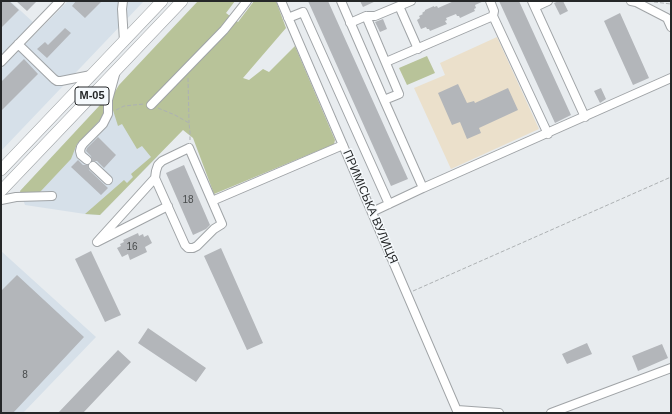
<!DOCTYPE html>
<html>
<head>
<meta charset="utf-8">
<style>
	body { margin:0 }
	#map { position:relative; width:672px; height:414px; overflow:hidden; background:#e8ecef; font-family:Helvetica,sans-serif }
	canvas { display:block }
	.frame { position:absolute; inset:0; border:2px solid #252728; pointer-events:none }
</style>
</head>
<body>
<div id="map">
<canvas width="672" height="414"></canvas>
<div class="frame"></div>
</div>
<script>
const ctx = document.querySelector('canvas').getContext('2d');
ctx.lineJoin = 'round';
function paint(path, color) { ctx.fillStyle = color; ctx.fill(path, 'evenodd'); }
const shape = rows => new Path2D(rows.map(r => 'M' + r).join(''));
function strokePath(path, color, width, dash) { ctx.strokeStyle = color; ctx.lineWidth = width; ctx.lineCap = dash ? 'butt' : 'round'; ctx.setLineDash(dash || []); ctx.stroke(path); }
function label(font, color, halo, rows, align = 'center') {
  ctx.font = font + ' Helvetica,sans-serif'; ctx.lineWidth = 3; ctx.setLineDash([]); ctx.textBaseline = 'middle'; ctx.strokeStyle = halo; ctx.fillStyle = color; for (const [text, x, y, turn = 0] of rows) {
    ctx.save(); ctx.translate(x, y); ctx.rotate((+turn || 0) * Math.PI / 180); ctx.textAlign = isNaN(turn) ? turn : align; if (halo) ctx.strokeText(text, 0, 0); ctx.fillText(text, 0, 0); ctx.restore();
  }
}
paint(shape([
	[1,1,10,1,33,22,6,51,1,54],
	[68,1,144,1,1,151,1,69],
	[101,104,111,104,158,156,100,215,85,214,25,205,20,191],
	[1,251,96,337,23,413,1,413]
]), '#d6e0e9');
paint(shape([
	[497,37,539,129,451,169,414,88,445,75,440,63]
]), '#ebe0cb');
paint(shape([
	[198,1,235,1,226,13,238,22,254,1,276,1,286,28,243,78,249,80,263,69,269,72,295,46,335,140,334,144,214,194,193,138,183,130,100,215,85,214,124,180,127,183,133,177,131,174,151,157,142,146,137,149,122,124,118,126,111,104,113,95,119,85],
	[427,56,435,73,407,85,399,68],
	[101,104,106,104,104,114,102,118,77,144,71,159,40,192,21,194,20,191]
]), '#b8c399');
paint(shape([
	[1,1,9,1,19,10,1,28],
	[16,1,37,1,27,11],
	[76,1,102,1,85,18,72,6],
	[308,1,328,1,408,179,391,186],
	[360,1,376,1,363,7],
	[454,1,484,1,475,5,476,8,474,9,475,11,460,18,459,16,457,16,456,14,446,18,447,20,445,21,447,24,430,31,429,29,427,29,426,27,421,29,417,20,420,18,419,16,423,14,422,13,425,11,425,10,434,6,434,7,437,6,438,8],
	[499,1,519,1,571,115,555,123],
	[559,1,563,1,568,11,560,15,554,3],
	[620,13,649,78,633,85,604,21],
	[383,19,387,29,380,32,375,22],
	[65,28,71,33,47,58,37,49,45,42,48,45],
	[24,59,38,74,1,111,1,82],
	[458,84,467,103,474,101,475,103,508,88,518,110,479,128,481,133,467,139,460,122,452,125,438,93],
	[601,88,606,99,600,103,594,91],
	[98,137,116,155,104,168,97,161,92,161,91,156,86,151,87,148],
	[78,160,83,165,88,165,89,170,108,188,101,195,71,167],
	[184,165,210,225,206,229,193,235,166,173],
	[138,233,139,236,143,234,144,237,148,235,152,243,145,247,147,252,130,260,128,254,122,257,117,248,121,246,120,244,124,242,123,240],
	[221,248,263,343,247,350,204,256],
	[91,251,121,315,105,322,75,259],
	[17,275,84,337,13,413,1,413,1,291],
	[148,328,206,368,196,382,138,343],
	[587,343,592,354,567,364,562,354],
	[662,344,668,358,638,371,632,356],
	[118,350,131,362,83,413,58,413]
]), '#b3b6ba');
const minor = shape([
	[123,1,122,9,124,41],
	[281,1,458,413],
	[341,1,384,100,423,188],
	[490,1,494,11,493,16,548,134],
	[532,1,585,117],
	[631,1,636,2,667,18,671,27],
	[399,6,418,49],
	[535,7,548,1],
	[366,16,399,94,384,100],
	[288,18,303,12,389,204],
	[350,23,366,16,375,16,411,1],
	[18,44,54,79,57,81,61,81,91,75],
	[1,62,60,1],
	[386,62,493,16],
	[151,105,224,30,247,1],
	[189,148,222,224,214,229,197,246,193,248,188,248,185,245,155,178,156,171,158,165,162,161,189,148],
	[87,160,81,155,80,151,81,147,83,144,103,124,108,114,108,100,116,71],
	[93,166,108,180],
	[155,178,97,242,168,206],
	[1,200,16,197,52,196],
	[212,201,343,145],
	[372,212,423,188,671,78],
	[457,410,499,413],
	[551,413,671,368]
]);
const highway = shape([
	[1,170,162,1],
	[1,191,182,1]
]);
strokePath(minor, '#a0a4a7', 10);
strokePath(highway, '#a0a4a7', 12);
strokePath(shape([
	[654,2,671,4],
	[188,78,189,123],
	[158,108,175,115,189,123,190,132,190,140],
	[116,110,124,106,144,104],
	[413,291,671,177]
]), '#adb1b3', 1, [4, 2]);
strokePath(minor, '#fff', 8);
strokePath(highway, '#fff', 11);
label('10px', '#484b4c', null, [
	["18",188,200],
	["16",132,247],
	["8",25,375]
]);
for (const [x, y, w] of [
	[92,96,34]
]) { const box = new Path2D(); box.roundRect(x - w / 2, y - 9, w, 18, 3); ctx.fillStyle = '#f5f9fc'; ctx.fill(box); strokePath(box, '#252728', 1); }
label('bold 11px', '#252728', null, [
	["М-05",92,96]
]);
label('12px', '#252728', '#f5f9fc', [
	["ПРИМІСЬКА ВУЛИЦЯ",370,207,67]
]);
</script>
</body>
</html>
